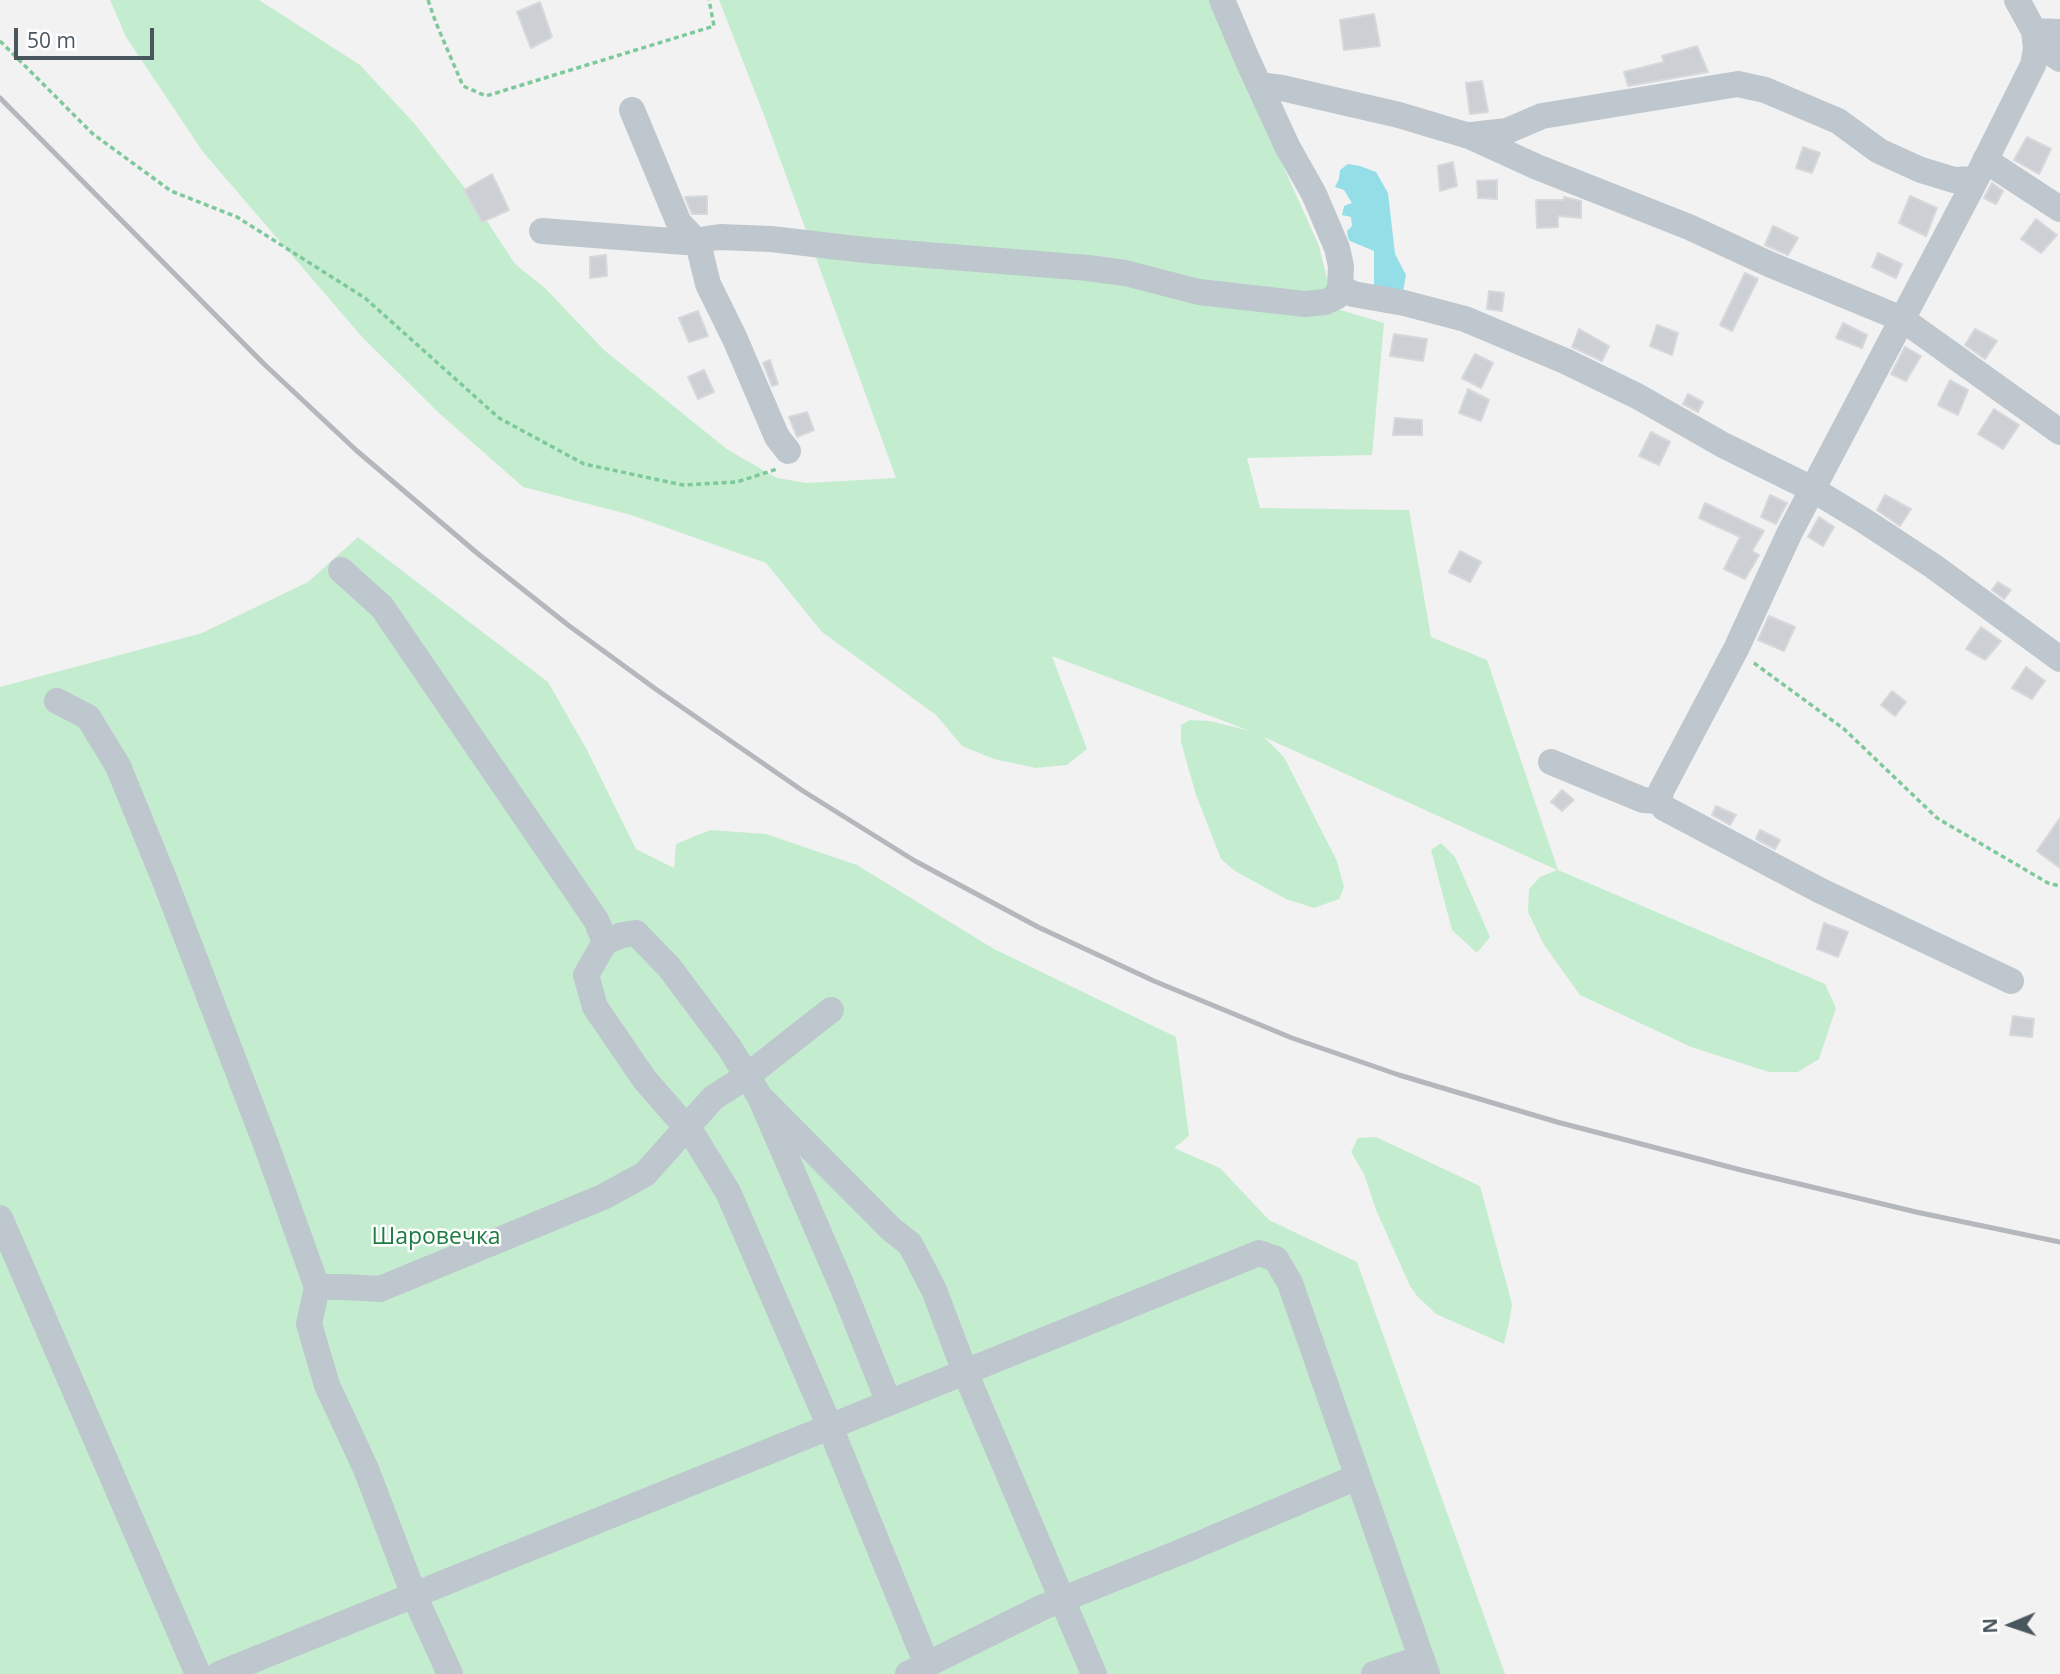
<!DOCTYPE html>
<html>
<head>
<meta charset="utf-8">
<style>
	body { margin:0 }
	#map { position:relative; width:2060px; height:1674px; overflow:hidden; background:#f3f2f2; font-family:"Open Sans",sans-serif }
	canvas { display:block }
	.north { position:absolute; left:1976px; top:1590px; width:70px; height:70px; -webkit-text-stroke:5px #fff; paint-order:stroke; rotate:268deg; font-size:19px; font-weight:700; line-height:28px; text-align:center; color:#4a565e }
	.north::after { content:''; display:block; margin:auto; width:24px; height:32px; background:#4a565e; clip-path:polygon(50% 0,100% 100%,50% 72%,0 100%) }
	.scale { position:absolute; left:14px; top:28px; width:140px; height:32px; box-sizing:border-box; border:4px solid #4a565e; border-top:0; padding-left:9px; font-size:21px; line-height:24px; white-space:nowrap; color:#4a565e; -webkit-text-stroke:5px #fff; paint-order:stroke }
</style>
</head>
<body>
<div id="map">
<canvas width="2060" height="1674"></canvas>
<div class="north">N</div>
<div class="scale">50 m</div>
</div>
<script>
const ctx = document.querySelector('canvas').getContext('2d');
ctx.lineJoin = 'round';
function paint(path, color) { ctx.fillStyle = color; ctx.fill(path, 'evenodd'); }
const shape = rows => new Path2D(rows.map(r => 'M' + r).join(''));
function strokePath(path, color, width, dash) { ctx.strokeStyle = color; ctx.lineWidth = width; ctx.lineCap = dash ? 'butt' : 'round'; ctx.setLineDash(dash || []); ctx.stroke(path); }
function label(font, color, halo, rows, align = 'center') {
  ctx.font = font + ' "Open Sans",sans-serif'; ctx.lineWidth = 5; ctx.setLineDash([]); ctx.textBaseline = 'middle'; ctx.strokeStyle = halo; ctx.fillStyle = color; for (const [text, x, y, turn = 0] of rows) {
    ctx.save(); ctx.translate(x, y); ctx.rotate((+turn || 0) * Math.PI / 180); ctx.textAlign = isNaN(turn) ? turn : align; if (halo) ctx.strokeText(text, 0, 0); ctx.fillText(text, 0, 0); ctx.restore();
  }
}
paint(shape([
	[110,0,259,0,360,65,415,124,468,192,515,264,546,289,604,350,728,450,777,478,807,483,896,478,764,115,719,0,1209,0,1319,246,1334,308,1384,323,1372,455,1247,458,1260,508,1409,510,1431,637,1487,660,1558,870,1825,984,1836,1008,1819,1059,1798,1072,1769,1072,1691,1047,1580,995,1544,945,1528,912,1529,889,1540,877,1557,870,1264,737,1284,757,1337,861,1344,887,1339,899,1314,908,1286,899,1235,871,1221,859,1196,795,1181,742,1181,725,1190,720,1210,721,1250,731,1052,656,1087,749,1067,765,1036,768,994,759,962,746,936,715,822,632,766,563,631,515,523,487,440,414,363,338,203,152,126,37],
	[358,537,548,682,586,748,636,849,674,868,676,844,710,830,766,834,857,865,994,949,1176,1037,1189,1136,1174,1148,1220,1168,1269,1220,1357,1262,1505,1674,0,1674,0,687,202,633,308,582],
	[1441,843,1455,857,1490,937,1477,953,1452,930,1431,850],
	[1376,1137,1480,1186,1512,1304,1509,1323,1504,1344,1436,1314,1417,1296,1410,1286,1376,1210,1364,1174,1351,1152,1358,1138]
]), '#c4edd0');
paint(shape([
	[1348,164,1360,166,1376,172,1388,193,1395,254,1406,275,1403,292,1374,288,1374,251,1350,241,1348,238,1347,231,1352,226,1351,217,1342,215,1344,206,1352,203,1344,190,1335,187,1339,179,1340,170]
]), '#94dee7');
const building = shape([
	[540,2,552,37,531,48,517,12,540,2],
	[1374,14,1380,46,1344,50,1340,20,1374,14],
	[1697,46,1708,72,1628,86,1624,72,1664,62,1662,56,1697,46],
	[1482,81,1488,112,1470,114,1466,83,1482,81],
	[2027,137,2051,149,2039,174,2014,160,2027,137],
	[1803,147,1820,153,1812,173,1796,168,1803,147],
	[1453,162,1457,186,1440,191,1438,166,1453,162],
	[492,174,509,210,482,222,464,190,492,174],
	[1497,180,1497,199,1478,198,1477,181,1497,180],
	[1992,183,2003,191,1996,204,1984,198,1992,183],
	[707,196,707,214,692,214,685,197,707,196],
	[1910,196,1937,208,1926,236,1899,223,1910,196],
	[1564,197,1581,201,1581,218,1558,216,1558,227,1537,228,1536,200,1564,200,1564,197],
	[2036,219,2057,235,2041,253,2021,239,2036,219],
	[1773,226,1798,238,1788,255,1765,245,1773,226],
	[1878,253,1902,264,1896,278,1872,267,1878,253],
	[606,255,607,276,590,278,590,257,606,255],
	[1745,273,1758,279,1732,331,1720,325,1745,273],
	[1489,291,1504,293,1502,311,1487,309,1489,291],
	[698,311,708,336,689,342,679,318,698,311],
	[1843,323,1867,335,1862,348,1836,338,1843,323],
	[1657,325,1678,333,1672,355,1650,346,1657,325],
	[1579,329,1609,346,1602,361,1572,347,1579,329],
	[1975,329,1997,341,1985,359,1965,345,1975,329],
	[1394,334,1427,339,1423,361,1390,356,1394,334],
	[1905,347,1921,356,1906,381,1891,374,1905,347],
	[1475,354,1493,363,1481,388,1462,378,1475,354],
	[770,360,778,384,772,386,763,363,770,360],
	[704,370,714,392,698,399,688,377,704,370],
	[1950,380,1968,390,1958,415,1938,405,1950,380],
	[1468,389,1489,400,1481,421,1459,413,1468,389],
	[1688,394,1703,402,1698,412,1683,404,1688,394],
	[1994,409,2019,425,2003,449,1978,434,1994,409],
	[807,412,814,430,797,437,789,417,807,412],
	[1395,418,1422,420,1422,435,1393,435,1395,418],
	[1651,432,1670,442,1659,465,1639,456,1651,432],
	[1770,495,1787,503,1776,524,1761,517,1770,495],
	[1885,495,1911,509,1900,526,1877,510,1885,495],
	[1705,503,1764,531,1752,551,1759,555,1745,579,1724,569,1740,537,1699,518,1705,503],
	[1819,517,1834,527,1823,546,1808,537,1819,517],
	[1460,551,1481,562,1470,582,1449,572,1460,551],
	[1998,582,2011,590,2004,599,1992,590,1998,582],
	[1769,616,1795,627,1784,651,1758,640,1769,616],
	[1981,627,2001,641,1985,660,1966,649,1981,627],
	[2026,667,2045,681,2032,699,2012,688,2026,667],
	[1892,691,1906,702,1895,716,1881,705,1892,691],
	[1562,790,1574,800,1562,811,1551,802,1562,790],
	[1716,806,1736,815,1730,825,1712,815,1716,806],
	[2060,818,2060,868,2037,851,2060,818],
	[1760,830,1780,840,1775,849,1756,839,1760,830],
	[1824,923,1848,932,1838,957,1817,949,1824,923],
	[2013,1016,2034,1019,2032,1037,2010,1035,2013,1016]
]);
paint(building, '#cccfd3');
strokePath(building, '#d6d8dc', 2);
strokePath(shape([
	[428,0,436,23,463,86,486,96,714,26,709,0],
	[0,41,93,134,171,191,237,217,365,298,499,418,584,464,683,485,737,482,777,469],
	[1754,663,1844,729,1937,818,2048,883,2060,886]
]), '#7ec99c', 3.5, [5, 3.5]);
strokePath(shape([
	[2017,0,2034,31,2048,51,2060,59],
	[1259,85,1282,88,1399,115,1469,136,1537,167,1689,227,1769,264,1902,319,2060,432],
	[632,110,679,223,698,243],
	[1471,135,1507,131,1542,116,1738,84,1765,90,1838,121,1879,151,1921,170,1954,180,1976,179],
	[1985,160,2060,209],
	[542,231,698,243],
	[1340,287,1353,294,1404,303,1465,319,1565,361,1637,396,1723,445,1812,489,1863,520,1933,566,2060,659],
	[788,451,777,437,735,339,708,284,698,243,706,239,720,237,771,239,865,250,1088,268,1125,273,1199,292,1305,304,1325,302,1336,297,1340,287,1341,266,1337,248,1314,194,1287,146,1247,59,1222,0],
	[341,570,382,607,596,920,605,942,586,975,595,1007,645,1080,693,1135,728,1192,830,1427,927,1665],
	[57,701,88,717,118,766,165,881,267,1147,317,1287,309,1324,327,1385,366,1469,414,1595,450,1674],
	[1551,762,1643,800,1660,801],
	[605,942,622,935,636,933,669,967,729,1047,747,1076,760,1097,842,1286,889,1403],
	[2011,981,1819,890,1664,808,1660,801,1661,791,1736,649,1790,532,1972,187,2033,65,2036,49,2034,31,2060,32],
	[760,1097,891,1229,910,1244,934,1290,965,1372,1094,1674],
	[0,1218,198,1674],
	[317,1287,343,1287,380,1289,603,1197,645,1174,713,1098,747,1076,831,1010],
	[219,1674,1259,1253,1276,1259,1290,1283,1427,1674],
	[908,1674,1041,1608,1183,1551,1357,1477],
	[1374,1674,1421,1658]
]), '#bec7cd', 26);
strokePath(shape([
	[0,98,264,364,357,451,477,553,568,625,657,690,803,791,915,861,1038,927,1154,981,1292,1038,1399,1075,1557,1122,1741,1170,1916,1212,2060,1242]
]), '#b4b7bb', 5);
label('23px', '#1e7c43', '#fff', [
	["Шаровечка",436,1237]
]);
</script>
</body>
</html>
